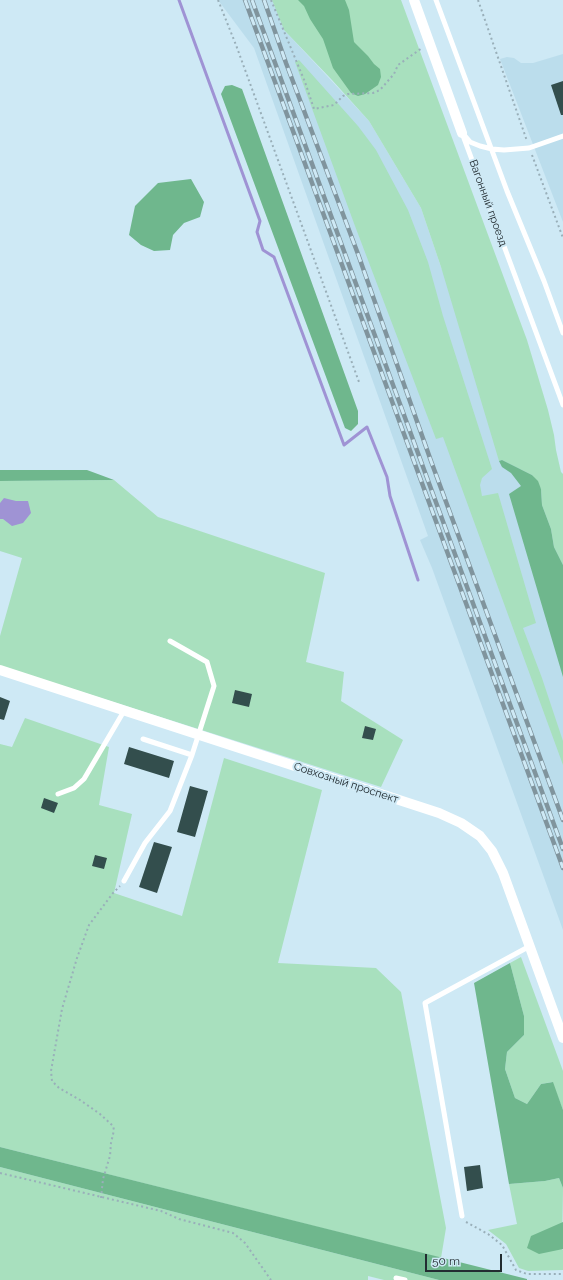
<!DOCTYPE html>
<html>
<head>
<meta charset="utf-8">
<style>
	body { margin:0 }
	#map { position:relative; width:563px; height:1280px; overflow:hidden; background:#cee9f5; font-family:Raleway,sans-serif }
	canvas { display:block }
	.scale { position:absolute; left:425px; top:1254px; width:77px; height:18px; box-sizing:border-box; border:2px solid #222c31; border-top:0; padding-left:5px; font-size:12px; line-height:14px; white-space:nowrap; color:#222c31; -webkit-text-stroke:3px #cee9f5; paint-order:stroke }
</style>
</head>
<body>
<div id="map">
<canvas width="563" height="1280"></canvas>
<div class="scale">50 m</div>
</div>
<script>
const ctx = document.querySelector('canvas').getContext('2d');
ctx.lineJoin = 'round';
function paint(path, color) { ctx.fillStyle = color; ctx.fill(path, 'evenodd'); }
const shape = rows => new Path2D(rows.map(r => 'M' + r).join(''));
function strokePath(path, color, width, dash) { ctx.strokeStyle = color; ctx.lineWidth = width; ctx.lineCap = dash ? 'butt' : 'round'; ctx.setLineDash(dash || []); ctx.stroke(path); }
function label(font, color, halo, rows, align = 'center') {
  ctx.font = font + ' Raleway,sans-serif'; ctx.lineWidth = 4; ctx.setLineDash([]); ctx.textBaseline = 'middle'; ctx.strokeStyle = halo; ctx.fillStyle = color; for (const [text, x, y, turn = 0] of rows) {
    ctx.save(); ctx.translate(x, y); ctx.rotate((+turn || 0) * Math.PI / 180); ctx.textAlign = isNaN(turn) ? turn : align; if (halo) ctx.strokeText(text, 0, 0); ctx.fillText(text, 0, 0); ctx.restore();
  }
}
paint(shape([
	[218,0,272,0,284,30,369,121,421,208,441,267,518,459,563,653,563,930,432,568,420,540,428,536,254,48],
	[563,54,563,222,500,59,507,57,514,58,521,63,533,63]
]), '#bbddec');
paint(shape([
	[272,0,401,0,527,340,548,410,554,435,556,450,561,472,563,474,563,565,554,547,551,529,542,505,541,489,532,475,502,460,499,461,441,267,421,208,369,121,332,80,284,30],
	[299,60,358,126,376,150,408,210,428,262,443,316,492,469,482,478,480,485,482,496,498,493,536,623,523,628,542,678,563,741,563,765,443,437,436,439,355,226,295,62],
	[114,480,158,517,325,573,306,662,344,672,341,701,403,740,381,787,0,666,0,636,22,558,0,551,0,481],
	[25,718,109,747,99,805,132,814,114,893,182,916,224,758,322,790,278,963,376,968,401,992,446,1228,441,1258,0,1147,0,744,12,747],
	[521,957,563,1071,563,1110,552,1082,541,1084,527,1104,515,1098,505,1069,507,1052,524,1035,524,1016,510,963],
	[0,1167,439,1280,384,1280,368,1276,368,1280,0,1280],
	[559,1178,563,1188,562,1250,563,1249,563,1270,528,1271,519,1268,506,1244,488,1230,517,1224,509,1184,545,1181]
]), '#a8e0be');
paint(shape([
	[298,0,345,0,349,10,354,42,368,56,374,64,380,69,381,77,378,85,365,94,358,96,351,93,333,68,323,39,310,19,304,6],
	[232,85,242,89,358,411,358,424,351,431,345,428,221,94,225,86],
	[191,179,204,202,200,217,184,223,173,235,170,250,154,251,141,245,129,235,135,206,158,183],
	[502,460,532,475,538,481,541,489,542,505,551,529,554,547,563,565,563,677,509,494,521,486,511,473,502,467,499,461],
	[0,470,87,470,114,480,0,481],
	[510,963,524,1016,524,1035,507,1052,505,1069,515,1098,527,1104,541,1084,553,1082,563,1110,563,1188,559,1178,545,1181,509,1184,474,983],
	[0,1147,527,1279,527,1280,439,1280,0,1167],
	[563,1222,563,1249,539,1254,527,1248,531,1236]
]), '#6fb78d');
paint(shape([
	[4,498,16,501,28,501,31,513,23,523,12,526,3,519,0,519,0,503]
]), '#9f93d4');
strokePath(shape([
	[179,0,260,221,257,232,263,250,274,257,344,445,367,427,387,477,390,496,418,580]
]), '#9f93d4', 3);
paint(shape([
	[563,81,563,115,561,115,551,85],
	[235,690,252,694,249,707,232,703],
	[0,697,10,701,4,720,0,719],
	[365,726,376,729,373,740,362,738],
	[129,747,174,761,169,778,124,764],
	[190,786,208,791,195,837,177,832],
	[44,798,58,803,54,813,41,808],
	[154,842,172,847,157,893,139,887],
	[95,855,107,858,104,869,92,866],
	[480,1165,483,1188,467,1191,464,1167]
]), '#334e4d');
strokePath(shape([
	[218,0,236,45,359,382],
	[271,0,305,82,314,109,334,105,343,96,348,94,373,93,380,90,394,74,398,65,422,48],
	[478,0,527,141],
	[532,155,563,238],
	[0,1173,161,1211,179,1219,233,1233,245,1243,271,1280],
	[101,1198,103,1179,110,1156,111,1143,114,1130,113,1126,100,1114,80,1100,59,1088,52,1081,51,1071,62,1009,77,958,89,925,113,893,120,886],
	[466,1222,488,1234,502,1245,516,1270,527,1274,563,1274]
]), '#99afb9', 2, [2, 3]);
strokePath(shape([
	[436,0,507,191,544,281,563,333],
	[462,133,563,405],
	[464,135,470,142,480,146,492,149,504,150,529,148,563,136],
	[143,739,192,755],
	[58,794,74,788,84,779,124,711],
	[124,881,145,843,170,811,192,755,214,686,207,662,170,641],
	[462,1216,425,1003,530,946],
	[396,1278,405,1280]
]), '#fff', 5);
strokePath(shape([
	[414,0,462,133],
	[0,670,439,813,461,823,480,836,492,851,503,873,563,1038]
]), '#fff', 10);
const rail = shape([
	[245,0,563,868],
	[252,0,563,849],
	[264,0,286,63,358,254,431,461,563,820]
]);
strokePath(rail, '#80949d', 4.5);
strokePath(rail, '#cee9f5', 3, [9]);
label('11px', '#222c31', '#cee9f5', [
	["Вагонный проезд",488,203,70],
	["Совхозный проспект",346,783,18]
]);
</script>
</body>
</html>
